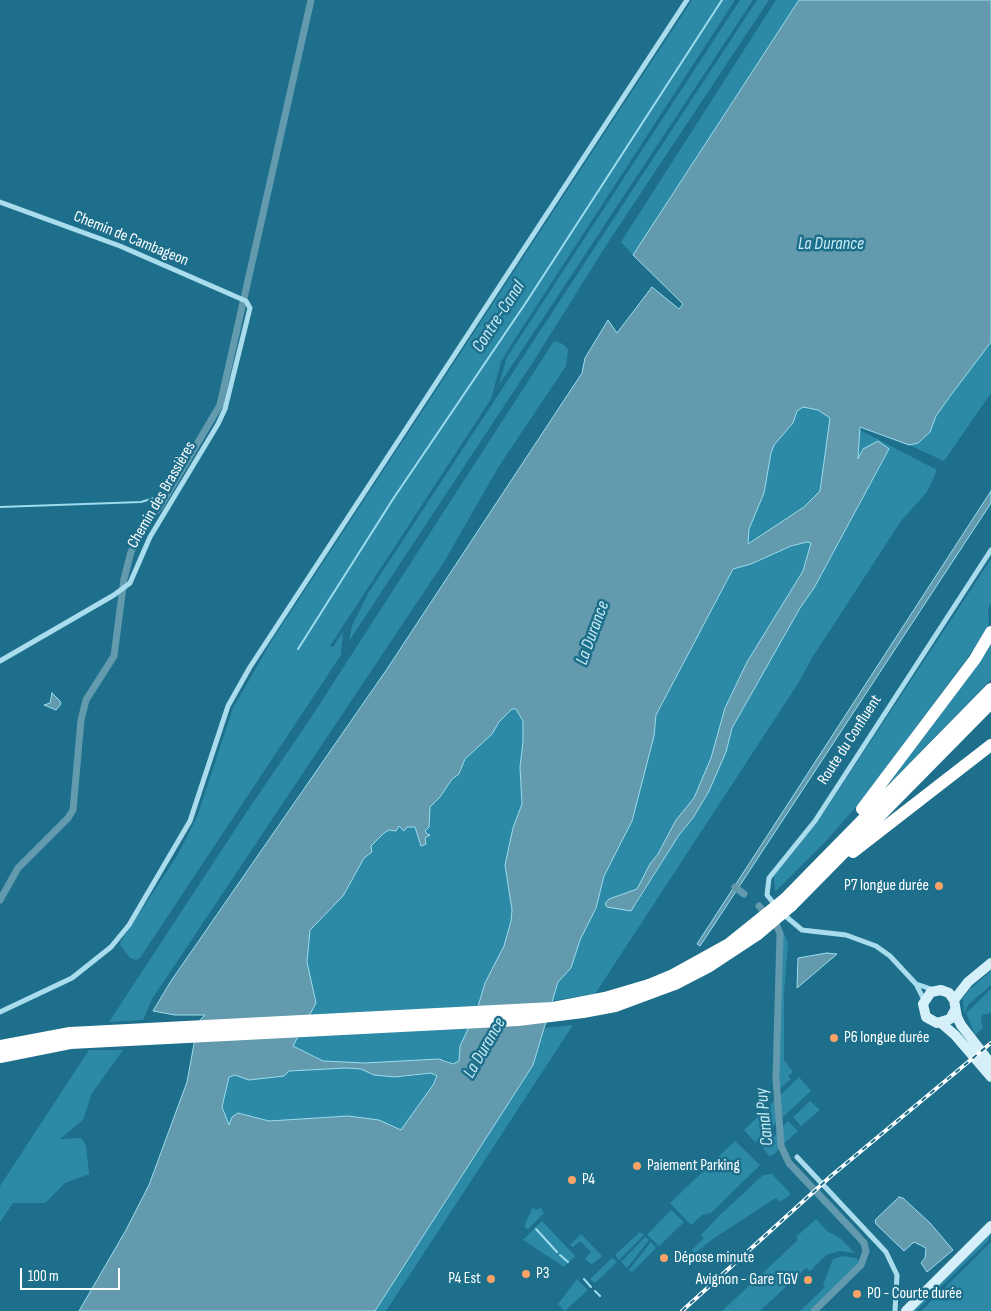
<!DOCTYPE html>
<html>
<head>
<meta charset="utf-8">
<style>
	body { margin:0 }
	#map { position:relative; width:991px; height:1311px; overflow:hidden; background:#1d6f8b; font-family:"Sofia Sans Condensed",sans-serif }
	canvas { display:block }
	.scale { position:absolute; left:20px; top:1268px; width:100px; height:22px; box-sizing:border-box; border:2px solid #fff; border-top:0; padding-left:6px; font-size:15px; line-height:18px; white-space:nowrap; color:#fff; -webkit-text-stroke:4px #1d6f8b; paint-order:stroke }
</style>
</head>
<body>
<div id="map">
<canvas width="991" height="1311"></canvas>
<div class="scale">100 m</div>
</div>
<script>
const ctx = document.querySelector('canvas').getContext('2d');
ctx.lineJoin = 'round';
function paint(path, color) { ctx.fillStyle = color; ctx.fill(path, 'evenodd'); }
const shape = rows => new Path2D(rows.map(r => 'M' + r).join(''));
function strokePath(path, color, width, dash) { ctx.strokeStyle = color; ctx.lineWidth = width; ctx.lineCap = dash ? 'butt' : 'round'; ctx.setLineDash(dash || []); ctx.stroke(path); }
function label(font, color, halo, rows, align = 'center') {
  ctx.font = font + ' "Sofia Sans Condensed",sans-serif'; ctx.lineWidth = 5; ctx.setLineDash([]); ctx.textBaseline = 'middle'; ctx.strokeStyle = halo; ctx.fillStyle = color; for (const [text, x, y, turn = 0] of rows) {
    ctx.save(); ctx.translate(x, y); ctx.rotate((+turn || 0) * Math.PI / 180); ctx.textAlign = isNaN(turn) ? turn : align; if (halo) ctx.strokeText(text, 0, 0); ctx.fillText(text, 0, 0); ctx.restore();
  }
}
paint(shape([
	[692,0,735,0,515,339,501,362,491,399,330,646,333,647,343,632,341,655,140,958,136,960,130,958,120,945,121,941,177,856,197,817,233,708,248,682,269,645],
	[740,0,753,0,499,385,507,357],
	[757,0,769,0,607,244,535,359,349,641,352,626,369,592],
	[776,0,799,0,633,255,621,242],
	[554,341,563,344,568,349,566,366,499,466,444,562,152,999,143,1020,109,1022,246,813,310,719],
	[991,342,991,393,944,461,909,445,918,443,930,432,936,416,948,399],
	[803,407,818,410,830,418,820,491,804,507,748,544,749,529,764,493,771,453,774,445,793,423,797,410],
	[858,429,937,470,927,492,901,521,812,658,799,682,595,994,551,1001,558,982,571,968,580,940,596,908,604,876,632,821,654,736,656,715,733,569,751,564,791,546,807,542,812,543,803,571,747,662,725,708,711,758,694,798,676,820,658,854,650,864,637,889,609,899,607,907,636,905,679,835,693,819,709,791,726,752,732,728,800,608,814,588,889,450,864,449,858,459],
	[991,559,991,603,988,609,989,626,984,635,868,793,827,840,775,892,774,876,817,823],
	[991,641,991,679,892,781,891,779],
	[512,709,516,709,523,721,523,742,520,768,522,804,506,858,512,910,511,921,504,946,485,983,477,1010,460,1046,459,1061,453,1064,444,1059,364,1063,323,1061,293,1046,316,1003,307,962,310,930,343,896,364,858,369,855,371,846,384,833,389,830,397,831,399,826,415,827,423,844,426,843,425,831,429,827,430,807,440,797,452,779,460,774,465,759],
	[783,931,788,943,784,994,784,1060,793,1072,788,1076,791,1079,779,1090],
	[991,971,991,985,968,1005,964,1014,963,998,970,989],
	[991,989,991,1013,982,1015,981,1022,983,1028,975,1035,966,1013],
	[573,1025,386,1311,375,1311,533,1065,545,1028],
	[89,1050,123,1050,92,1093,83,1120,60,1139,81,1138,86,1145,89,1174,65,1183,45,1203,13,1203,0,1222,0,1186],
	[347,1068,365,1069,370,1074,406,1077,431,1073,437,1076,433,1085,401,1130,378,1120,348,1116,269,1121,238,1113,229,1125,222,1107,229,1077,235,1075,249,1080,284,1076,289,1071],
	[799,1077,811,1091,783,1117,782,1115,779,1118,778,1098],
	[776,1099,777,1119,773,1127,761,1139,755,1142,744,1130],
	[810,1101,820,1110,801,1126,793,1117],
	[788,1121,798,1131,782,1145,781,1129],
	[777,1133,779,1149,773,1155,769,1156,763,1148],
	[735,1141,760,1165,711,1213,702,1215,691,1225,670,1203],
	[772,1174,791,1194,780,1202,776,1198,714,1238,693,1255,690,1252,704,1238,701,1235,718,1217,763,1175],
	[533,1207,536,1210,541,1208,544,1213,528,1229,525,1228,525,1224],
	[671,1210,684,1222,659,1246,647,1235],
	[816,1219,827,1231,840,1238,855,1253,839,1251,826,1255,810,1271,806,1268,760,1311,722,1311,798,1240,796,1237],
	[542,1221,575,1256,564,1267,523,1240],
	[640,1232,644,1235,619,1260,615,1255],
	[991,1232,988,1241,916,1311,911,1311],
	[581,1234,602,1256,594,1263,591,1264,585,1259,591,1252,580,1241,573,1247,570,1245],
	[645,1237,649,1240,627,1268,621,1262],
	[651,1242,656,1248,632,1272,629,1270],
	[991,1242,991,1311,921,1311],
	[842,1256,856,1258,860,1262,809,1311,800,1311,825,1287,823,1285,833,1259],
	[612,1258,617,1262,595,1283,590,1279],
	[577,1279,588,1290,565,1311,558,1304]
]), '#2d8aa7');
const water = shape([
	[799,0,991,0,991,342,948,399,936,416,930,432,918,443,909,445,860,427,858,459,863,449,878,441,889,449,814,588,800,608,732,728,726,752,709,791,693,818,679,835,631,911,607,907,605,904,609,899,637,889,650,864,658,854,676,820,694,798,711,758,725,708,747,662,803,571,811,543,807,542,791,546,751,564,733,569,656,715,654,736,632,821,604,876,596,908,580,940,571,968,558,982,533,1065,375,1311,79,1311,126,1230,149,1185,187,1082,198,1022,205,1015,175,1015,153,1011,171,981,387,669,582,373,585,358,608,320,617,333,652,287,679,309,683,304,633,255,799,0],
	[803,407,818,410,830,418,820,491,804,507,748,544,749,529,764,493,771,453,774,445,793,423,797,411,803,407],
	[512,709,516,709,523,721,523,742,520,767,522,804,513,828,505,865,512,910,511,921,504,946,485,983,477,1010,460,1046,459,1061,453,1064,439,1059,364,1063,323,1061,293,1046,316,1003,307,962,310,930,343,896,364,858,372,852,371,846,384,833,389,830,396,831,399,826,404,831,407,827,415,827,421,846,426,844,425,838,430,835,427,834,425,831,429,827,430,807,440,797,452,779,459,774,465,759,492,734,499,722,512,709],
	[347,1068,361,1069,374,1075,395,1077,431,1073,437,1076,433,1085,401,1130,379,1120,348,1116,269,1121,238,1113,232,1117,229,1125,222,1107,229,1077,235,1075,249,1080,284,1076,289,1071,347,1068],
	[991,491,991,503,706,937,700,946,697,944,991,491],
	[52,693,60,701,61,704,56,710,44,705,50,703,52,693],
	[827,953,837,954,797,988,798,958,827,953],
	[899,1197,903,1198,930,1223,953,1250,927,1272,921,1263,925,1258,926,1248,914,1242,904,1251,876,1224,875,1220,899,1197]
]);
paint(water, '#639aad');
strokePath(water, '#9cdcee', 1);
strokePath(shape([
	[0,507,141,502,167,494],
	[298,649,393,499,527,301,722,0],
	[536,1229,557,1252],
	[560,1255,568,1262],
	[584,1279,591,1287],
	[595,1291,600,1296]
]), '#9cdcee', 2);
strokePath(shape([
	[735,887,744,894],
	[0,900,18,868,68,818,73,810,81,720,86,700,114,656,124,579,131,552,145,525,161,505,220,405,311,0],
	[759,906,777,926,780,934,776,1078,781,1146,789,1163,857,1235,864,1243,866,1251,861,1265,814,1311]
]), '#639aad', 7);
strokePath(shape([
	[0,202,120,246,246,301,250,308,225,409,218,424,150,537,130,583,114,595,0,661],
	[776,906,767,895,769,878,815,821,991,550],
	[783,914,802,930,846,935,876,946,890,956,916,984,924,1000],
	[916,984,934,990],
	[0,1012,72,978,111,947,129,925,190,821,228,706,250,667,687,0],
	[797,1157,886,1252,897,1275,895,1311]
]), '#a9dcec', 5);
strokePath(shape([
	[954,1000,968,982,991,963],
	[955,1010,950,1019,937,1023,926,1017,923,1004,931,992,941,990,949,993,954,1000,957,1017,961,1025,991,1064],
	[941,1023,955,1035,991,1077],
	[906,1311,991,1226]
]), '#d5f0f9', 10);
strokePath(shape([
	[862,809,975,659,991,632],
	[853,852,991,745],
	[785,899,991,689],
	[791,906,991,703],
	[0,1046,70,1033,553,1008,605,998,649,985],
	[0,1057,70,1043,518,1020,583,1012,615,1006,677,983,708,967,758,934]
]), '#fff', 12);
const rail = shape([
	[682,1311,831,1176,991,1043]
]);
strokePath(rail, '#fff', 4);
strokePath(rail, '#1d6f8b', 2, [5.5]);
strokePath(shape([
	[758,934,791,906],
	[649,985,673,975,729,944,785,899]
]), '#fff', 12);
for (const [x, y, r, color] of [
	[939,886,5,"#fca367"],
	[834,1038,5,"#fca367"],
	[637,1166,5,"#fca367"],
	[572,1180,5,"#fca367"],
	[664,1258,5,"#fca367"],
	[526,1274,5,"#fca367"],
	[491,1279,5,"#fca367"],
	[808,1280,5,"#fca367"],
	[857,1294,5,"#fca367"]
]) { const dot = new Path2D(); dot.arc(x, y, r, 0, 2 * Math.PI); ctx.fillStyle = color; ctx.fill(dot); strokePath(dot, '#1d6f8b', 2); }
label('16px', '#fff', '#1d6f8b', [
	["Chemin de Cambageon",131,239,22],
	["Chemin des Brassières",162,495,-60],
	["Route du Confluent",850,740,-57]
]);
label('16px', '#fff', '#1d6f8b', [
	["P7 longue durée",929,886,"right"],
	["P6 longue durée",844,1038],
	["Paiement Parking",647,1166],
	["P4",582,1180],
	["Dépose minute",674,1258],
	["P3",536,1274],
	["P4 Est",481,1279,"right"],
	["Avignon - Gare TGV",798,1280,"right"],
	["P0 - Courte durée",867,1294]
], 'left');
label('italic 18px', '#c8ecf6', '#1d6f8b', [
	["La Durance",831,244],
	["Contre-Canal",499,317,-57],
	["La Durance",593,633,-70],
	["La Durance",485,1048,-60],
	["Canal Puy",765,1117,-96]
]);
</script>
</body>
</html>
